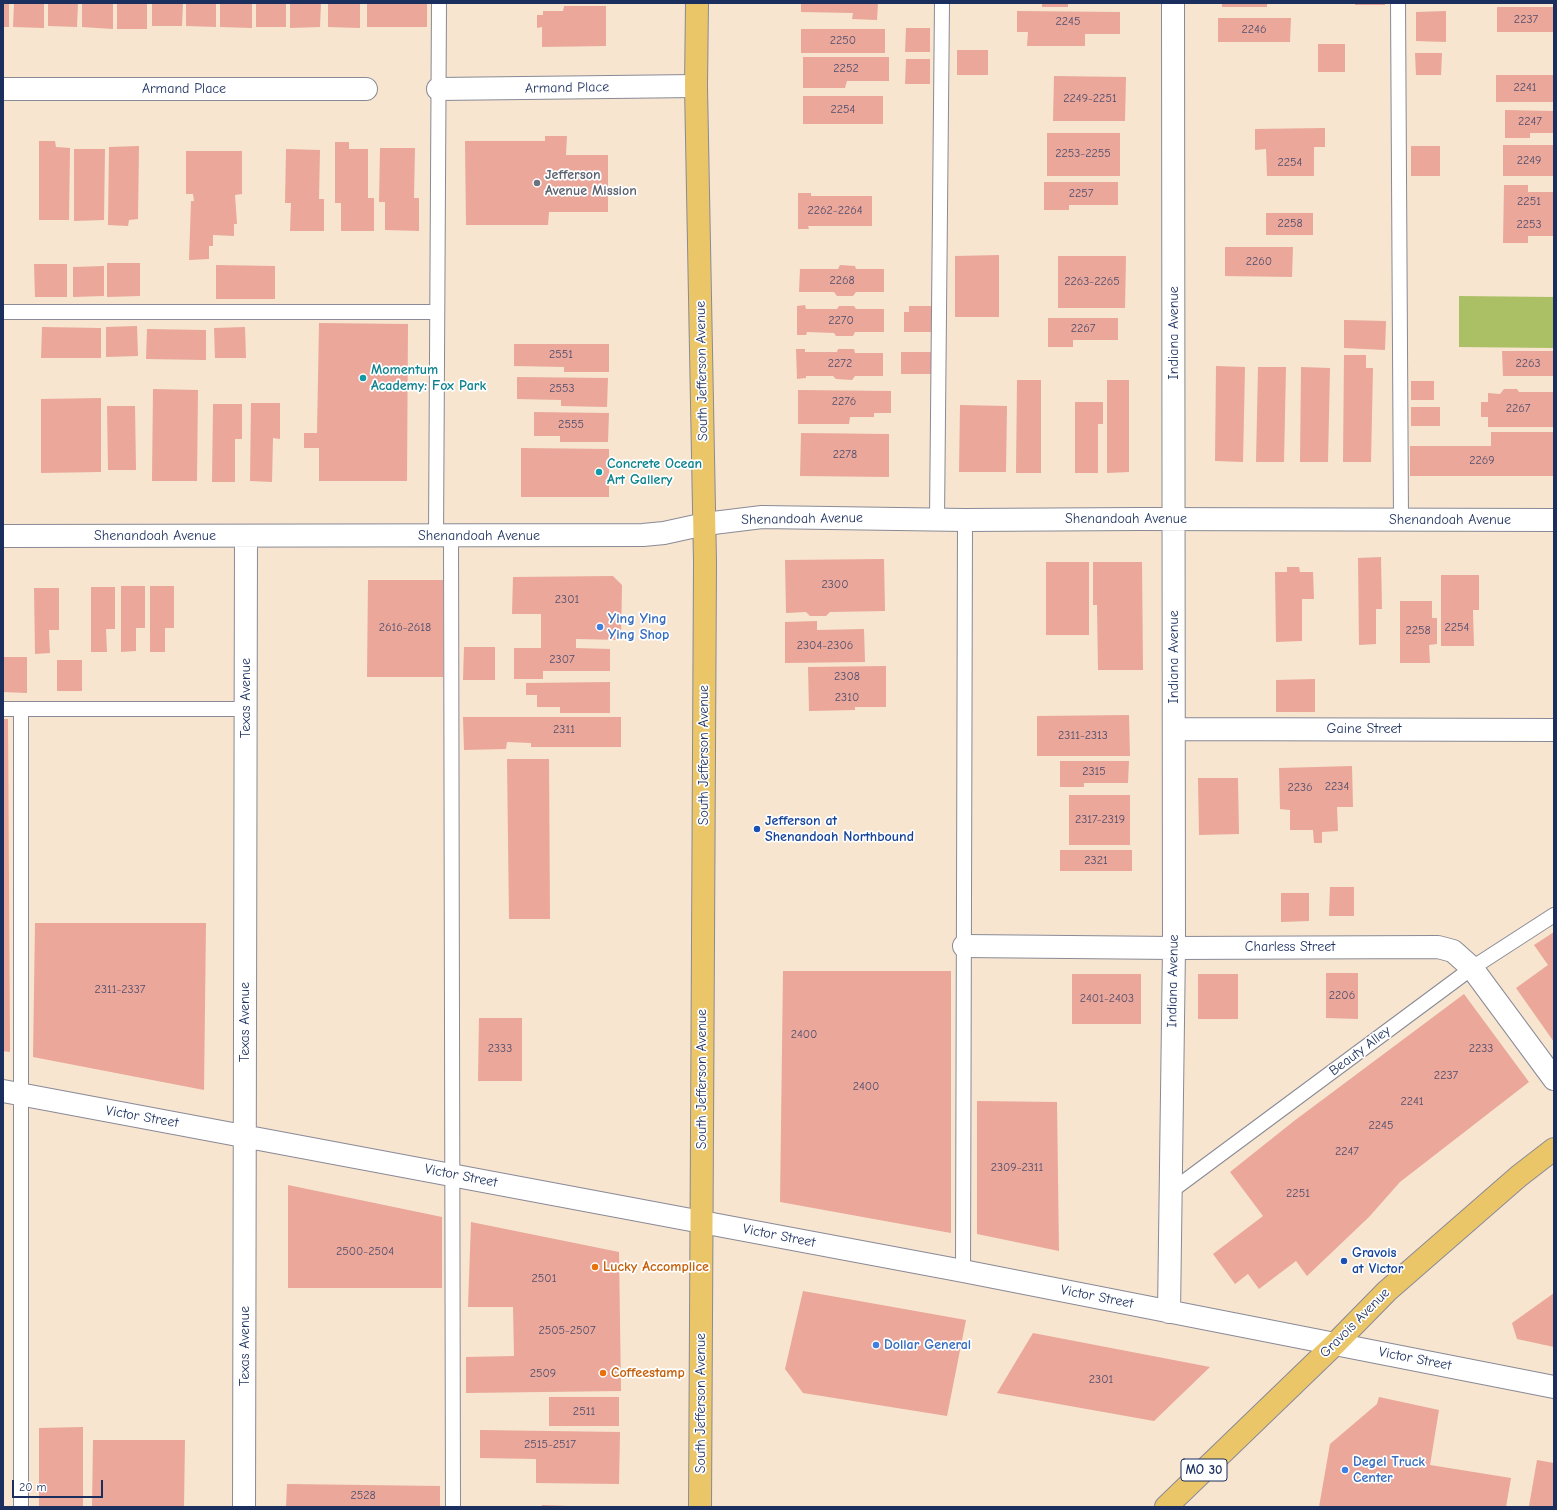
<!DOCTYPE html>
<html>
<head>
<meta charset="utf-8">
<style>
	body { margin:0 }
	#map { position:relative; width:1557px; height:1510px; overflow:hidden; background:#f7e5cf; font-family:"Comic Neue",sans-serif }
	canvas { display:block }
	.frame { position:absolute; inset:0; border:4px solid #1b2f5e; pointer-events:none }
	.scale { position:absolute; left:12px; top:1480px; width:91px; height:18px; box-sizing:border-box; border:2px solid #1b2f5e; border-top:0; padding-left:5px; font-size:12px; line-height:14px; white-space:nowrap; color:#1b2f5e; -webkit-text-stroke:3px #fff; paint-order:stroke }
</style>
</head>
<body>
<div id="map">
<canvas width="1557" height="1510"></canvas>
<div class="frame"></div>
<div class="scale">20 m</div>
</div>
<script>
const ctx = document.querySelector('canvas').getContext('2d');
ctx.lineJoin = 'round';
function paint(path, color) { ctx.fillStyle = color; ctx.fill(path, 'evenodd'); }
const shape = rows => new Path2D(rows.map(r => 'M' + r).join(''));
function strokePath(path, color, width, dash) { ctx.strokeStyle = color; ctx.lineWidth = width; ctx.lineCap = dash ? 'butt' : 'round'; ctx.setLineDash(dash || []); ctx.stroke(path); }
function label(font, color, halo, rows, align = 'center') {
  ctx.font = font + ' "Comic Neue",sans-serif'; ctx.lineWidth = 3.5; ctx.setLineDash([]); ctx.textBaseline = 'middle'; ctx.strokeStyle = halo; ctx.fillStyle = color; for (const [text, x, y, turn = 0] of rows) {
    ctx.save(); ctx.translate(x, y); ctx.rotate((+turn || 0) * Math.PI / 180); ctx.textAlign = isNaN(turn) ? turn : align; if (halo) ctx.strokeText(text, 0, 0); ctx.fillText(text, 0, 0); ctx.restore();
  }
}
paint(shape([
	[1459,296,1554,297,1554,348,1459,347]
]), '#abc065');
paint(shape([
	[3,3,9,3,9,27,3,27],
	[14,3,44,3,44,28,13,27],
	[48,3,78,3,77,27,48,26],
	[82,3,113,3,113,29,82,27],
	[117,3,147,3,147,29,117,29],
	[152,3,183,3,182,26,152,26],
	[186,3,216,3,216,27,186,26],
	[220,3,252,3,252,28,220,27],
	[256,3,286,3,286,27,256,27],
	[290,3,321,3,320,27,290,28],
	[328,3,360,3,360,28,328,27],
	[367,3,427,3,427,27,367,27],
	[801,3,878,3,877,20,852,19,853,13,801,12],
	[1042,3,1068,3,1068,7,1042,7],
	[1222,3,1267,3,1267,7,1222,7],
	[1355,3,1385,3,1385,5,1355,5],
	[564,6,606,6,606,46,542,47,542,27,537,28,537,15,543,15,543,11,563,11],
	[1497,7,1554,7,1554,32,1497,32],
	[1017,11,1120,12,1120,34,1085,34,1085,46,1027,46,1028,32,1017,32],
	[1446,11,1446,42,1416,41,1416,12],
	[1218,18,1291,18,1290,42,1218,42],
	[906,28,930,28,930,52,905,52],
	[801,29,885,29,885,53,801,53],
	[1318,44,1345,44,1345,72,1318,72],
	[957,50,988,50,988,75,957,75],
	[1415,53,1442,53,1441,75,1416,75],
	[803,57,889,57,889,81,847,81,845,88,803,88],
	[906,59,930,59,930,84,905,84],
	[1496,75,1554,75,1554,102,1496,102],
	[1054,76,1126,77,1125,121,1053,121],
	[803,96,883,96,883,124,803,124],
	[1505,110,1554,111,1554,133,1530,133,1530,138,1505,138],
	[1325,128,1325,147,1314,147,1314,176,1267,176,1266,149,1255,150,1255,129],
	[1047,133,1120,133,1120,176,1047,176],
	[545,136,567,136,566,155,608,155,608,212,549,212,548,225,466,225,465,141,545,141],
	[39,141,55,141,56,147,70,148,69,220,39,220],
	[335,142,349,142,349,149,368,149,368,198,374,198,374,231,341,231,341,203,335,203],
	[1503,145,1554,145,1554,176,1503,176],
	[139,146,138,219,129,220,128,226,108,225,109,147],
	[1411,146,1440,146,1440,176,1411,176],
	[380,148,415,148,414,198,419,198,419,231,385,230,385,202,379,202],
	[74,149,105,149,104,220,74,221],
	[286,149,320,150,319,199,324,199,324,231,290,231,291,203,285,203],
	[186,151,242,151,242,194,235,195,237,224,234,224,234,236,213,235,213,246,209,246,209,259,189,260,191,201,194,201,193,194,186,194],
	[1044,182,1118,182,1118,205,1069,205,1069,210,1044,210],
	[1504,185,1528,185,1528,192,1554,192,1554,236,1528,236,1528,243,1503,243],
	[798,193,811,193,811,196,872,196,872,226,808,226,809,229,798,229],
	[1266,213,1313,213,1313,235,1266,235],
	[1225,247,1293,247,1292,277,1225,276],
	[999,255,999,317,955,317,955,256],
	[1058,256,1126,256,1125,308,1058,308],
	[107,263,140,263,140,296,107,297],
	[34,264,67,264,67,297,35,297],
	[216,265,275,266,275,299,216,299],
	[840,265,855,266,856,269,884,269,884,292,856,292,853,296,837,296,834,292,799,292,800,269,838,269],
	[104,266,104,296,73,297,73,267],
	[805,305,806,309,837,309,839,306,854,306,856,309,884,309,884,332,855,332,853,336,836,336,834,333,807,332,806,335,797,335,797,306],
	[909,306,935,306,935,332,904,332,904,312,909,312],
	[1048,318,1118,318,1118,340,1073,340,1073,347,1048,347],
	[1344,320,1386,321,1385,350,1344,348],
	[319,323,408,324,407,481,319,481,319,448,304,448,304,433,317,433],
	[137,326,138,356,106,357,106,327],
	[42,327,101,328,101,358,41,358],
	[245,327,246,358,215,358,214,328],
	[147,329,206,330,206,360,146,359],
	[514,344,609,344,609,372,564,372,564,367,514,366],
	[796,349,805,349,805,352,837,352,838,349,854,349,855,353,883,353,883,376,855,376,852,380,836,379,833,376,806,376,806,378,797,379],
	[1502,351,1554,351,1554,376,1503,376],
	[901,352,931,352,931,374,901,374],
	[1344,355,1366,355,1366,368,1373,368,1371,462,1343,462],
	[1216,366,1245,367,1243,462,1215,461],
	[1258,367,1286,367,1284,462,1256,462],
	[1301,367,1330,368,1328,462,1300,462],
	[517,377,608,378,607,407,561,406,561,400,517,399],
	[1017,380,1041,380,1041,473,1016,473],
	[1107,380,1129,380,1129,472,1107,473],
	[1411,381,1434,381,1434,400,1411,400],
	[153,389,198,390,197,481,152,481],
	[1504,389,1517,389,1519,392,1554,392,1554,427,1488,427,1488,417,1481,417,1481,402,1488,402,1488,393,1500,394],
	[798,390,891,391,891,413,874,413,874,417,850,417,849,424,798,424],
	[101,398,101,472,41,473,41,399],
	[1075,402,1103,402,1103,424,1098,424,1098,473,1075,473],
	[251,403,280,403,280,439,273,438,272,482,250,481],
	[213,404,242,404,242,439,235,439,235,482,212,482],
	[960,405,1007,406,1006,472,959,472],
	[107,406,135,406,136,470,108,470],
	[1411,407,1440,407,1440,426,1411,426],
	[534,412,609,413,608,442,560,442,560,436,534,436],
	[1491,432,1554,432,1554,476,1410,476,1410,446,1491,446],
	[801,433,889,434,889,477,800,476],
	[521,448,609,449,609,497,521,497],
	[1381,557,1382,609,1376,609,1376,644,1359,645,1358,558],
	[884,559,885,611,830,612,826,616,810,616,806,612,786,613,785,560],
	[1046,562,1089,562,1089,635,1046,635],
	[1093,562,1142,562,1143,670,1098,670,1097,605,1093,605],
	[1287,567,1299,567,1300,572,1313,572,1314,599,1302,599,1302,641,1276,642,1275,572,1287,572],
	[1441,575,1479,575,1479,610,1473,610,1474,646,1441,646],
	[613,576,622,585,621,640,576,639,576,648,610,649,610,671,543,671,543,679,514,679,514,648,541,648,541,614,512,614,513,577],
	[368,580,443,580,443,677,367,677],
	[121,586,145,586,145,628,136,628,136,651,121,652],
	[150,586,174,586,174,628,165,628,165,652,150,652],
	[91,587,115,587,115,629,106,629,107,652,91,652],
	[34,588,59,588,59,630,49,630,50,653,35,654],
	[1400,601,1432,601,1432,618,1437,618,1437,644,1429,645,1430,663,1400,663],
	[817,621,817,630,864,629,865,662,785,663,785,622],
	[464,647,495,647,495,680,463,680],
	[3,657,27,657,27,693,3,692],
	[57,660,82,660,82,691,57,691],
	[886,666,886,707,855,707,855,710,809,711,808,667],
	[1315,679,1315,712,1276,712,1276,680],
	[610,682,610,713,560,713,560,707,537,707,537,695,526,695,526,683],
	[1129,715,1130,756,1037,756,1037,716],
	[463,717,621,717,621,747,531,747,531,743,507,742,506,749,464,750],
	[3,719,8,719,10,1052,3,1051],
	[507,759,549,759,550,919,509,919],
	[1060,761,1129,761,1128,783,1084,783,1084,787,1060,787],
	[1352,766,1353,807,1337,807,1338,831,1322,832,1322,843,1314,843,1313,830,1290,830,1290,810,1280,809,1279,768],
	[1198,778,1238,778,1239,834,1199,835],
	[1069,795,1130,795,1130,845,1069,845],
	[1060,850,1132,850,1132,871,1060,871],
	[1330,887,1354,887,1354,916,1329,916],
	[1281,893,1309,893,1309,921,1281,922],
	[35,923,206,923,204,1090,33,1057],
	[1554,932,1554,1042,1516,988,1548,965,1534,945],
	[783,971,951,971,951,1233,780,1202],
	[1326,973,1358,973,1358,1019,1326,1018],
	[1072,974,1141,974,1141,1024,1072,1024],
	[1198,974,1238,974,1238,1019,1198,1019],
	[1464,994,1529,1082,1400,1182,1369,1217,1307,1276,1296,1261,1259,1289,1248,1274,1235,1284,1213,1254,1263,1216,1230,1172,1294,1121],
	[479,1018,522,1018,522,1081,478,1081],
	[977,1101,1057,1102,1059,1251,977,1234],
	[288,1185,442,1217,442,1288,288,1288],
	[471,1222,619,1252,621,1391,466,1393,466,1357,514,1356,513,1307,468,1307],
	[803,1291,966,1320,947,1416,803,1393,785,1369],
	[1554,1293,1554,1347,1517,1339,1512,1323],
	[1033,1333,1210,1367,1154,1421,997,1393],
	[549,1397,619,1397,619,1426,549,1426],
	[1379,1397,1439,1410,1430,1465,1511,1478,1506,1507,1319,1507,1330,1444,1377,1404],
	[83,1427,83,1507,39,1507,39,1428],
	[480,1430,620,1432,619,1484,536,1483,536,1459,480,1458],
	[93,1440,185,1440,184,1507,92,1507],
	[1537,1460,1554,1463,1554,1507,1529,1506],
	[287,1484,440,1486,440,1507,286,1507],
	[542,1505,569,1506,569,1507,542,1507]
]), '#eaa79a');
const lane = shape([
	[1398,3,1401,520],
	[3,312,437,312],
	[937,519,942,3],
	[436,536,439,3],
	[451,536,453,1507],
	[3,709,246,709],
	[21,709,21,1507],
	[1170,1192,1472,968,1554,915],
	[963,1271,965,520]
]);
const street = shape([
	[3,89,366,89],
	[438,89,696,86],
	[3,536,643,535,664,533,705,524,762,517,965,520,1140,519,1554,520],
	[1174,729,1554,730],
	[964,946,1174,948,1438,947,1453,951,1472,968,1554,1079],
	[3,1091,963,1271,1554,1387],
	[1169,1312,1174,948,1173,3],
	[244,1507,246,536]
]);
const primary = shape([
	[697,3,696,86,705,562,700,1507],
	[1166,1507,1335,1344,1387,1291,1519,1176,1554,1149]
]);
strokePath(lane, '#898a96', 16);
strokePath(street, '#898a96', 24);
strokePath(primary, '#898a96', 24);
strokePath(lane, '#fff', 14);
strokePath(street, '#fff', 22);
strokePath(primary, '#ebc669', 22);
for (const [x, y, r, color] of [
	[537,183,4,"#6b7280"],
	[363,378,4,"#0f9aa8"],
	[599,472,4,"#0f9aa8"],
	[600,627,4,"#3f7fe0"],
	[757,829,4,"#1a4fb4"],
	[1344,1261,4,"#1a4fb4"],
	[595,1267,4,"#e8710a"],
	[876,1345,4,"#3f7fe0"],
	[603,1373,4,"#e8710a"],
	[1345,1470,4,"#3f7fe0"]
]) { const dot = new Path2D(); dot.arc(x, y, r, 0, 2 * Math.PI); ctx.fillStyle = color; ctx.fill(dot); strokePath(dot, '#fff', 1.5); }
label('12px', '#4f4d6d', null, [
	["2237",1526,20],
	["2245",1068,22],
	["2246",1254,30],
	["2250",843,41],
	["2252",846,69],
	["2241",1525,88],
	["2249-2251",1090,99],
	["2254",843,110],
	["2247",1530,122],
	["2253-2255",1083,154],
	["2249",1529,161],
	["2254",1290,163],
	["2257",1081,194],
	["2251",1529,202],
	["2262-2264",835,211],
	["2258",1290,224],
	["2253",1529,225],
	["2260",1259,262],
	["2268",842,281],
	["2263-2265",1092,282],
	["2270",841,321],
	["2267",1083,329],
	["2551",561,355],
	["2272",840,364],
	["2263",1528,364],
	["2553",562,389],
	["2276",844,402],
	["2267",1518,409],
	["2555",571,425],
	["2278",845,455],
	["2269",1482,461],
	["2300",835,585],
	["2301",567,600],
	["2616-2618",405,628],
	["2254",1457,628],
	["2258",1418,631],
	["2304-2306",825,646],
	["2307",562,660],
	["2308",847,677],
	["2310",847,698],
	["2311",564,730],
	["2311-2313",1083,736],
	["2315",1094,772],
	["2234",1337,787],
	["2236",1300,788],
	["2317-2319",1100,820],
	["2321",1096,861],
	["2311-2337",120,990],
	["2206",1342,996],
	["2401-2403",1107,999],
	["2400",804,1035],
	["2333",500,1049],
	["2233",1481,1049],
	["2237",1446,1076],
	["2400",866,1087],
	["2241",1412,1102],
	["2245",1381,1126],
	["2247",1347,1152],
	["2309-2311",1017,1168],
	["2251",1298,1194],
	["2500-2504",365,1252],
	["2501",544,1279],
	["2505-2507",567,1331],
	["2509",543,1374],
	["2301",1101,1380],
	["2511",584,1412],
	["2515-2517",550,1445],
	["2528",363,1496]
]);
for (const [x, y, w] of [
	[1204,1470,46]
]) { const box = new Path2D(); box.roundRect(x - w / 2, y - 11, w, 22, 3); ctx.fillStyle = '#fff'; ctx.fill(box); strokePath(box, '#1b2f5e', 1); }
label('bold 13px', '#1b2f5e', null, [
	["MO 30",1204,1470]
]);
label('14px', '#1b2f5e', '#fff', [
	["Armand Place",567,88,-1],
	["Armand Place",184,89],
	["Indiana Avenue",1174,333,-90],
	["South Jefferson Avenue",702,371,-91],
	["Shenandoah Avenue",802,519,-1],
	["Shenandoah Avenue",1126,519],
	["Shenandoah Avenue",1450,520],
	["Shenandoah Avenue",155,536],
	["Shenandoah Avenue",479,536],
	["Indiana Avenue",1174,657,-90],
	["Texas Avenue",246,698,-90],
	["Gaine Street",1364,729],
	["South Jefferson Avenue",704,755,-90],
	["Charless Street",1290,947],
	["Indiana Avenue",1173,981,-89],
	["Texas Avenue",245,1022,-90],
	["Beauty Alley",1360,1051,-37],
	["South Jefferson Avenue",702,1079,-90],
	["Victor Street",142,1117,10],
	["Victor Street",461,1176,11],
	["Victor Street",779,1236,11],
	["Victor Street",1097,1297,11],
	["Gravois Avenue",1355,1323,-45],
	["Texas Avenue",245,1346,-90],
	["Victor Street",1415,1359,11],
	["South Jefferson Avenue",701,1403,-90]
]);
label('bold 14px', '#5b616d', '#fff', [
	["Jefferson",545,175],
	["Avenue Mission",545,191]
], 'left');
label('bold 14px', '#0d838f', '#fff', [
	["Momentum",371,370],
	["Academy: Fox Park",371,386],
	["Concrete Ocean",607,464],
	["Art Gallery",607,480]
], 'left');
label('bold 14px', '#366cbe', '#fff', [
	["Ying Ying",608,619],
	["Ying Shop",608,635],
	["Dollar General",884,1345],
	["Degel Truck",1353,1462],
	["Center",1353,1478]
], 'left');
label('bold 14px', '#164399', '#fff', [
	["Jefferson at",765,821],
	["Shenandoah Northbound",765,837],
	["Gravois",1352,1253],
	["at Victor",1352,1269]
], 'left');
label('bold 14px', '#c56008', '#fff', [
	["Lucky Accomplice",603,1267],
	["Coffeestamp",611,1373]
], 'left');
</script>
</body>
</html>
